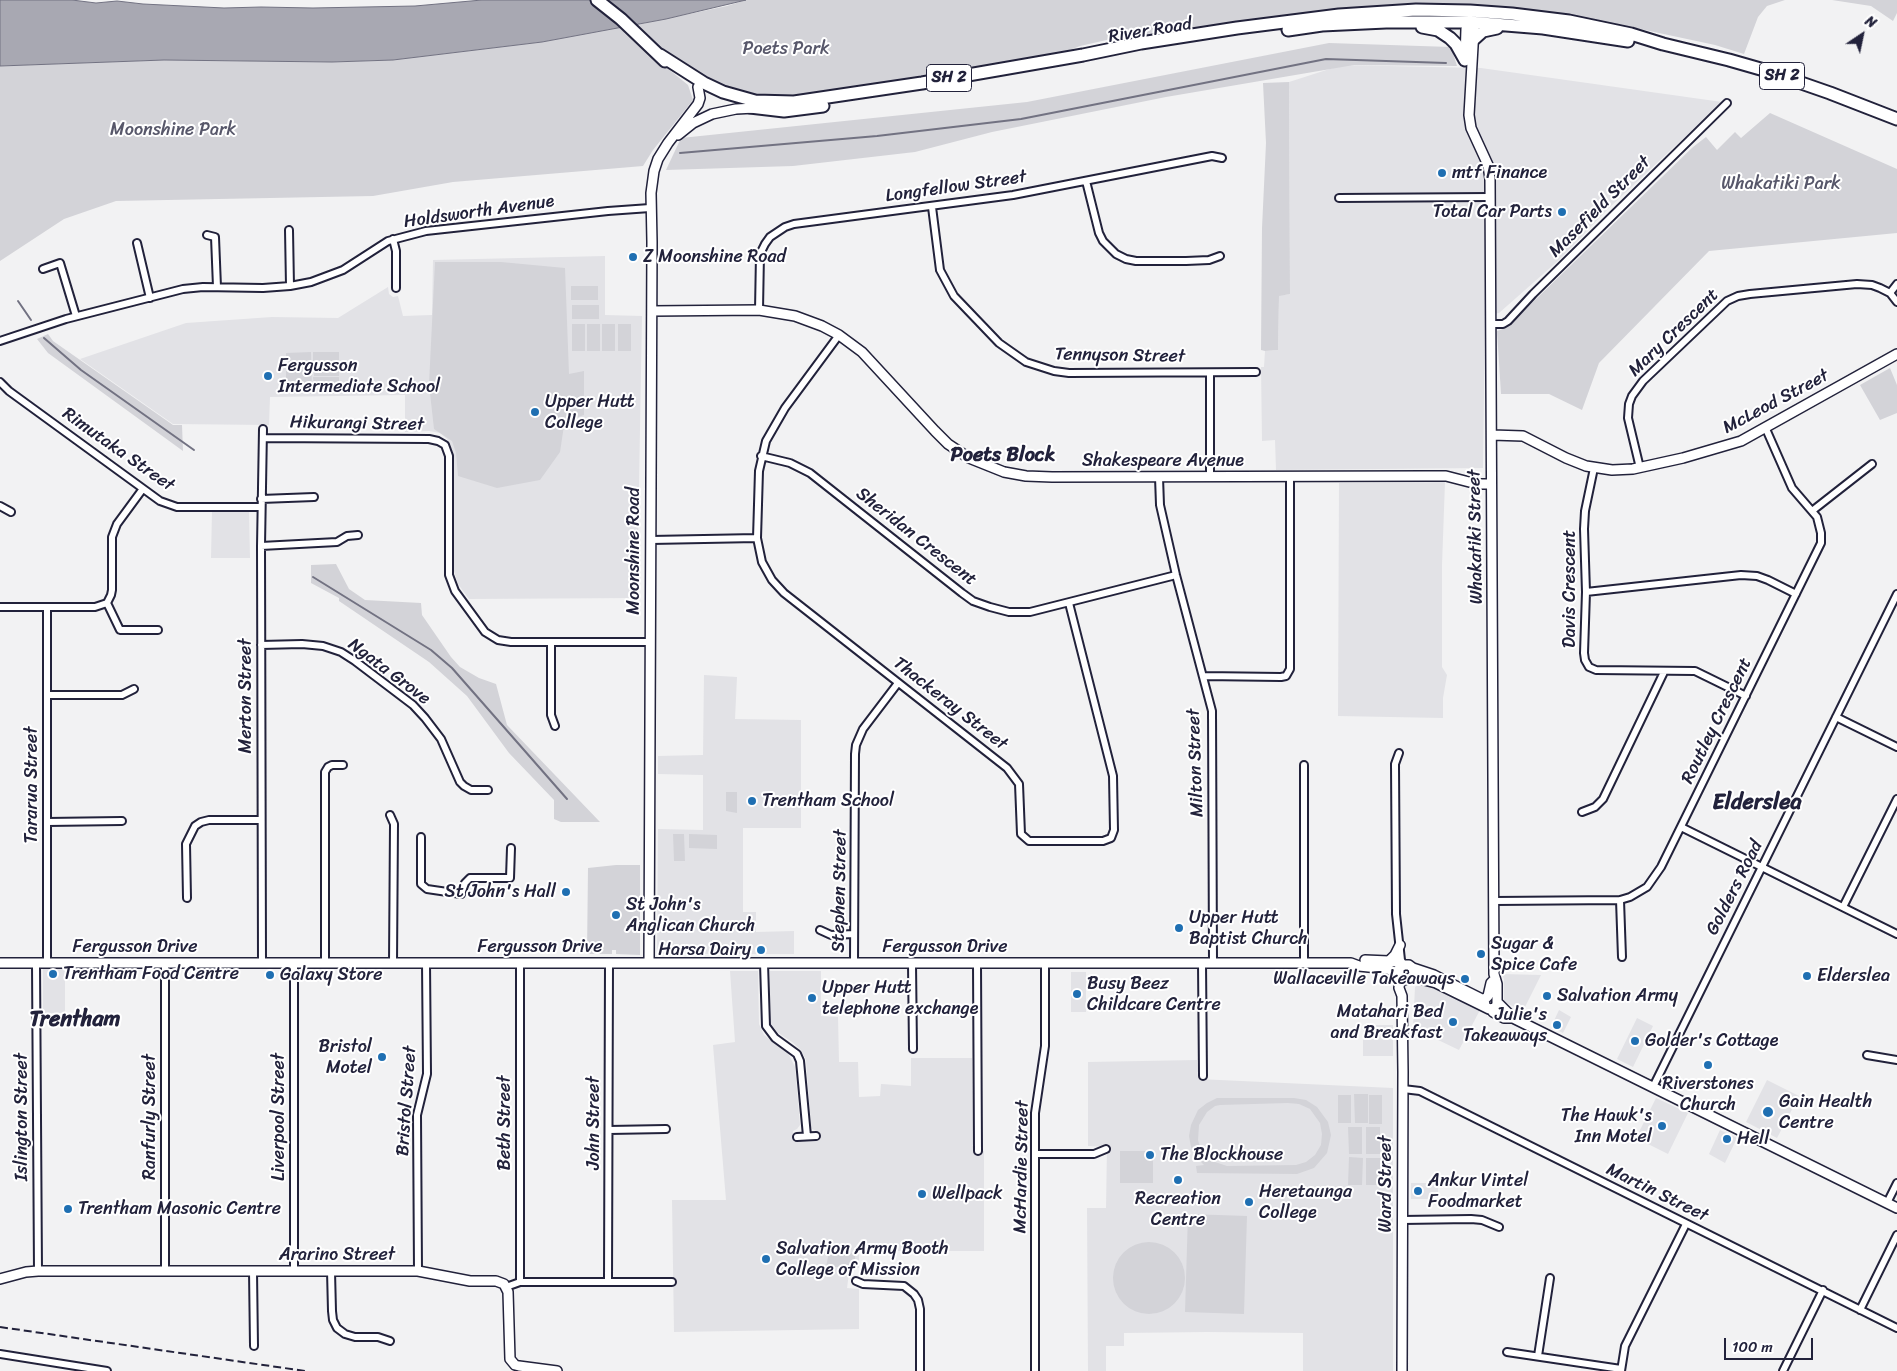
<!DOCTYPE html>
<html>
<head>
<meta charset="utf-8">
<style>
	body { margin:0 }
	#map { position:relative; width:1897px; height:1371px; overflow:hidden; background:#f2f2f3; font-family:Sriracha,sans-serif }
	canvas { display:block }
	.north { position:absolute; left:1837px; top:10px; width:50px; height:50px; -webkit-text-stroke:4px #fff; paint-order:stroke; rotate:34deg; font-size:14px; font-weight:700; line-height:20px; text-align:center; color:#22223b }
	.north::after { content:''; display:block; margin:auto; width:18px; height:22px; background:#22223b; clip-path:polygon(50% 0,100% 100%,50% 72%,0 100%) }
	.scale { position:absolute; left:1724px; top:1338px; width:89px; height:22px; box-sizing:border-box; border:2px solid #22223b; border-top:0; padding-left:6px; font-size:15px; line-height:18px; white-space:nowrap; color:#22223b; -webkit-text-stroke:4px #fff; paint-order:stroke }
</style>
</head>
<body>
<div id="map">
<canvas width="1897" height="1371"></canvas>
<div class="north">N</div>
<div class="scale">100 m</div>
</div>
<script>
const ctx = document.querySelector('canvas').getContext('2d');
ctx.lineJoin = 'round';
function paint(path, color) { ctx.fillStyle = color; ctx.fill(path, 'evenodd'); }
const shape = rows => new Path2D(rows.map(r => 'M' + r).join(''));
function strokePath(path, color, width, dash) { ctx.strokeStyle = color; ctx.lineWidth = width; ctx.lineCap = dash ? 'butt' : 'round'; ctx.setLineDash(dash || []); ctx.stroke(path); }
function label(font, color, halo, rows, align = 'center') {
  ctx.font = font + ' Sriracha,sans-serif'; ctx.lineWidth = 4; ctx.setLineDash([]); ctx.textBaseline = 'middle'; ctx.strokeStyle = halo; ctx.fillStyle = color; for (const [text, x, y, turn = 0] of rows) {
    ctx.save(); ctx.translate(x, y); ctx.rotate((+turn || 0) * Math.PI / 180); ctx.textAlign = isNaN(turn) ? turn : align; if (halo) ctx.strokeText(text, 0, 0); ctx.fillText(text, 0, 0); ctx.restore();
  }
}
paint(shape([
	[1342,65,1481,68,1722,102,1608,209,1559,260,1499,313,1485,315,1483,468,1276,470,1275,440,1262,441,1261,367,1264,367,1265,351,1278,350,1279,295,1290,294,1289,82],
	[605,256,605,315,642,316,637,598,469,599,458,584,454,571,453,453,448,440,440,433,429,431,405,432,405,395,270,397,269,425,173,424,80,359,186,323,272,317,338,318,388,287,389,294,393,297,398,296,403,316,432,315,433,260],
	[1445,482,1442,565,1442,667,1447,675,1443,698,1443,718,1338,716,1339,483],
	[246,510,249,511,250,558,211,558,212,511],
	[704,675,737,677,735,719,801,720,801,828,743,828,743,912,756,912,756,932,794,931,794,954,657,954,658,829,703,830,703,775,658,774,658,756,703,755],
	[43,969,65,969,65,1013,43,1013],
	[730,971,758,971,759,1024,764,1035,788,1053,795,1067,800,1125,797,1129,793,1131,794,1142,819,1141,819,1132,812,1129,811,1126,806,1060,801,1050,792,1042,777,1032,770,1022,770,971,821,971,821,1016,838,1017,839,1062,858,1062,859,1097,880,1096,881,1084,911,1086,911,1058,972,1058,973,1150,984,1151,984,1251,859,1251,859,1268,854,1268,849,1273,847,1288,859,1289,859,1329,674,1332,672,1200,726,1200,713,1045,735,1042],
	[1071,972,1086,972,1086,1012,1071,1012],
	[1502,974,1541,975,1523,1011,1504,1002,1504,979],
	[1422,983,1480,1010,1459,1050,1413,1028,1415,987],
	[1559,1010,1571,1017,1563,1033,1551,1027],
	[1637,1018,1653,1026,1633,1067,1617,1059],
	[1363,1025,1393,1025,1393,1056,1363,1056],
	[1197,1060,1198,1079,1393,1088,1393,1371,1303,1371,1303,1333,1207,1332,1124,1333,1124,1346,1106,1346,1106,1371,1088,1371,1087,1208,1106,1208,1107,1147,1088,1146,1088,1062],
	[1767,1080,1799,1096,1777,1138,1746,1122],
	[1656,1098,1688,1113,1668,1154,1636,1138],
	[1720,1130,1737,1138,1725,1163,1709,1154],
	[1411,1183,1438,1183,1438,1199,1411,1199]
]), '#e2e2e6');
paint(shape([
	[746,0,1785,0,1767,6,1758,17,1744,54,1715,45,1617,24,1562,15,1504,8,1434,5,1387,6,1282,16,1146,38,1137,37,1111,39,1080,46,1062,53,871,87,781,99,755,97,726,90,698,76,667,53,636,25,727,6],
	[1832,0,1897,0,1897,13,1893,21,1871,6],
	[622,27,650,54,688,85,693,100,653,150,643,166,453,182,373,196,116,201,64,219,0,261,0,66,164,60,332,62,393,60,542,42],
	[1329,43,1451,47,1457,66,1354,65,1166,97,992,132,915,152,793,166,666,170,681,138,1027,102],
	[1289,82,1290,294,1279,296,1278,350,1265,351,1261,350,1262,228,1266,143,1263,83],
	[1770,113,1897,169,1897,233,1709,251,1599,363,1582,410,1549,394,1501,394,1497,331,1506,328,1693,147,1706,137,1717,150,1735,132,1741,138],
	[435,262,501,262,565,268,569,374,584,371,584,415,569,420,565,419,560,452,540,480,497,488,458,476,456,453,452,441,434,429,429,384],
	[571,286,598,286,598,300,571,300],
	[572,305,599,305,599,319,572,319],
	[572,324,585,324,585,351,572,351],
	[587,324,600,324,600,351,587,351],
	[602,324,615,324,615,351,602,351],
	[618,324,631,324,631,351,618,351],
	[48,334,53,341,173,425,182,425,183,451,48,353,37,339],
	[311,352,312,390,286,391,286,353],
	[313,352,339,352,339,364,313,364],
	[314,365,339,365,339,376,314,376],
	[1890,368,1897,385,1897,413,1880,420,1860,385],
	[313,377,339,377,339,388,314,388],
	[336,564,349,589,365,600,421,603,422,615,451,657,460,667,479,678,496,684,507,725,600,822,561,822,554,819,554,800,509,753,467,696,429,662,339,601,339,598,311,583,311,565],
	[726,792,737,792,737,813,726,811],
	[673,834,684,834,685,861,674,861],
	[689,834,717,835,717,849,689,848],
	[616,865,640,865,640,955,616,954,616,950,612,950,612,954,587,954,588,868],
	[1354,1094,1368,1094,1368,1123,1355,1123],
	[1338,1095,1351,1095,1351,1123,1338,1123],
	[1369,1095,1382,1095,1382,1124,1369,1124],
	[1217,1098,1294,1098,1306,1100,1317,1107,1328,1122,1331,1135,1327,1153,1314,1168,1297,1174,1197,1173,1196,1166,1204,1165,1196,1157,1191,1147,1189,1136,1191,1125,1198,1110,1207,1103],
	[1288,1103,1299,1104,1310,1109,1320,1123,1322,1134,1321,1145,1315,1155,1306,1162,1296,1165,1227,1166,1212,1161,1201,1150,1198,1140,1199,1125,1207,1112,1215,1106,1220,1105],
	[1348,1127,1362,1127,1362,1154,1349,1154],
	[1366,1127,1380,1127,1380,1154,1366,1154],
	[1120,1151,1153,1151,1153,1183,1120,1183],
	[1349,1157,1363,1158,1362,1185,1348,1185],
	[1366,1158,1380,1158,1380,1185,1366,1185],
	[1188,1214,1247,1216,1244,1314,1185,1312],
	'1113 1278a36 36 0 1 1 72 0a36 36 0 1 1-72 0Z',
	[829,1252,855,1253,855,1267,826,1267]
]), '#d3d3d8');
const water = shape([
	[0,0,72,0,96,3,117,1,143,4,224,8,261,7,313,8,415,6,482,0,746,0,666,19,542,42,393,60,332,62,164,60,0,66,0,0]
]);
paint(water, '#a8a8b2');
strokePath(water, '#727282', 1);
strokePath(shape([
	[680,153,877,136,1021,119,1326,59,1446,63],
	[18,301,31,320],
	[44,338,81,370,194,450],
	[313,577,431,650,452,668,567,799]
]), '#727282', 2);
const street = shape([
	[1086,181,1099,233,1103,241,1116,254,1126,259,1136,261,1186,261,1209,260,1220,256],
	[1339,198,1490,197],
	[932,207,940,270,954,296,999,343,1026,362,1054,371,1069,373,1256,372],
	[289,230,290,286],
	[207,235,215,237,217,287],
	[393,239,396,251,396,288],
	[137,243,150,298],
	[43,269,60,263,76,316],
	[1890,293,1897,284],
	[759,310,760,254,765,244,770,237,785,227,794,224,1013,195,1212,156,1222,158],
	[1491,324,1503,324,1508,321,1533,294,1727,103],
	[839,335,785,408,766,441,759,471,757,538,762,562,772,580,784,593,1007,768,1019,784,1021,834,1029,841,1103,841,1111,838,1114,830,1113,776,1069,603],
	[0,341,66,319,183,289,203,287,263,288,290,286,311,282,343,270,388,241,426,231,608,211,650,208],
	[1210,373,1210,477],
	[0,382,9,391,160,501,177,507,261,507],
	[263,438,429,439,438,441,445,445,449,456,449,575,455,591,485,632,498,640,511,642,650,642],
	[761,456,790,463,810,473,962,593,973,601,990,607,1009,612,1030,612,1176,575],
	[1594,468,1585,511,1584,529,1586,592,1584,653,1585,660,1589,667,1596,670,1695,671,1746,696],
	[1640,468,1628,418,1629,404,1632,396,1643,381,1727,301,1738,296,1750,294,1857,284,1872,285,1880,288,1890,293,1897,302],
	[1159,477,1160,505,1176,575,1212,711,1213,963],
	[261,499,314,497],
	[0,506,11,512],
	[1812,511,1872,464],
	[651,540,757,538],
	[261,546,337,542,347,536,358,535],
	[1586,592,1741,575,1757,576,1768,580,1796,594],
	[107,603,120,630,158,630],
	[0,607,95,607,107,603,111,595,112,590,112,537,117,524,142,490],
	[47,607,47,963],
	[551,643,551,715,555,726],
	[261,645,302,644,323,646,341,652,355,661,413,705,425,718,441,739,460,782,464,786,471,790,488,790],
	[1203,676,1281,677,1286,676,1290,669,1290,477],
	[47,695,122,695,134,689],
	[1836,717,1897,747],
	[1399,753,1395,764,1396,914,1401,960,1404,965],
	[1304,765,1304,963],
	[1582,812,1595,807,1603,799,1664,672],
	[390,815,394,824,393,963],
	[47,822,122,821],
	[1681,827,1897,934],
	[421,837,421,884,427,889,461,894,465,883,470,878,510,878,511,848],
	[187,898,186,844,195,826,201,822,209,820,261,820],
	[1620,900,1622,957],
	[1494,901,1620,900,1630,897,1647,887,1661,867,1821,543,1821,533,1817,517,1792,488,1766,429],
	[1843,907,1897,799],
	[820,930,831,935,854,934],
	[165,963,165,1271],
	[262,963,261,546,263,429],
	[325,963,325,772,328,767,332,765,343,765],
	[520,963,520,1282],
	[764,963,766,1026,775,1038,797,1054,800,1061,807,1136],
	[854,963,855,754,856,745,863,729,898,683],
	[1202,963,1203,1076],
	[36,964,38,1271],
	[912,964,913,1049],
	[977,964,978,1151],
	[1867,1055,1897,1060],
	[1653,1087,1897,594],
	[1403,1089,1420,1091,1897,1328],
	[609,1130,666,1129],
	[797,1137,816,1136],
	[1035,1154,1094,1154,1106,1149],
	[1887,1203,1897,1183],
	[1402,1220,1471,1219,1482,1220,1499,1227],
	[253,1271,254,1346],
	[294,1271,294,963],
	[331,1271,332,1311,333,1320,337,1328,345,1334,355,1337,378,1337,390,1341],
	[418,1271,417,1115,427,1074,426,963],
	[856,1281,863,1284,904,1286,914,1294,918,1300,920,1309,920,1371],
	[608,1282,609,963],
	[506,1287,520,1282,672,1282],
	[1860,1310,1897,1235],
	[1507,1352,1621,1369],
	[0,1354,107,1371],
	[1538,1356,1550,1278],
	[1035,1371,1035,1113,1045,1046,1045,964],
	[1621,1371,1625,1346,1686,1224],
	[1783,1371,1823,1290]
]);
const secondary = shape([
	[1465,59,1466,29,1469,22],
	[678,135,693,123,712,114,736,109,755,108],
	[652,311,759,310,795,316,822,326,839,335,862,352,935,431,948,444,969,458,1004,472,1026,476,1052,477,1426,476,1446,476,1477,484,1491,484],
	[1492,435,1523,436,1566,458,1586,466,1612,470,1633,469,1683,458,1741,441,1897,354],
	[1365,960,1389,961,1397,962,1402,966],
	[1389,961,1395,955,1400,945],
	[0,963,1351,963,1359,966,1388,969,1398,974],
	[649,963,652,242,651,193,654,171,658,159,668,143,698,104,700,98,698,87],
	[1413,968,1414,974,1411,978,1404,980,1399,976,1399,968,1404,965,1409,965,1413,968,1434,975,1484,1000],
	[1413,977,1436,983,1489,1009,1495,1008,1497,1004,1497,984,1494,974,1490,179,1488,165,1471,128,1469,115,1474,29,1469,22],
	[1400,978,1399,988,1402,996,1403,1072,1402,1371],
	[1497,1002,1513,1018,1897,1208],
	[1485,1005,1484,1000,1488,996,1491,983,1495,979],
	[1491,1009,1493,1012,1504,1018,1513,1018],
	[0,1279,26,1272,38,1271,418,1271,470,1281,496,1281,504,1284,508,1292,510,1359,515,1365,519,1366,557,1371]
]);
const highway = shape([
	[597,0,621,19,665,61],
	[1422,27,1438,30,1450,38,1456,44,1465,60],
	[1288,30,1322,25,1386,22,1469,22,1543,28,1628,41],
	[1473,40,1483,31,1497,28],
	[660,55,704,83,723,92,755,101,794,102,922,83,1083,55,1141,43,1237,28,1339,15,1416,10,1470,11,1512,14,1569,21,1631,34,1663,44,1729,60,1764,70,1830,93,1897,119],
	[750,107,784,111,823,106]
]);
strokePath(street, '#22223b', 10);
strokePath(secondary, '#22223b', 12);
strokePath(highway, '#22223b', 15);
strokePath(street, '#fff', 6);
strokePath(secondary, '#fff', 9);
strokePath(highway, '#fff', 11);
strokePath(shape([
	[0,1327,305,1371]
]), '#22223b', 2, [8, 4]);
for (const [x, y, r, color] of [
	[1442,173,5,"#1f6fb2"],
	[1562,212,5,"#1f6fb2"],
	[633,257,5,"#1f6fb2"],
	[268,376,5,"#1f6fb2"],
	[535,412,5,"#1f6fb2"],
	[752,801,5,"#1f6fb2"],
	[566,892,5,"#1f6fb2"],
	[616,915,5,"#1f6fb2"],
	[1179,928,5,"#1f6fb2"],
	[761,950,5,"#1f6fb2"],
	[1481,954,5,"#1f6fb2"],
	[53,974,5,"#1f6fb2"],
	[270,975,5,"#1f6fb2"],
	[1807,976,5,"#1f6fb2"],
	[1465,979,5,"#1f6fb2"],
	[1077,994,5,"#1f6fb2"],
	[1547,996,5,"#1f6fb2"],
	[812,998,5,"#1f6fb2"],
	[1453,1022,5,"#1f6fb2"],
	[1557,1025,5,"#1f6fb2"],
	[1635,1041,5,"#1f6fb2"],
	[382,1057,5,"#1f6fb2"],
	[1708,1065,5,"#1f6fb2"],
	[1768,1112,6,"#1f6fb2"],
	[1662,1126,5,"#1f6fb2"],
	[1727,1139,5,"#1f6fb2"],
	[1150,1155,5,"#1f6fb2"],
	[1178,1180,5,"#1f6fb2"],
	[1418,1191,5,"#1f6fb2"],
	[922,1194,5,"#1f6fb2"],
	[1249,1202,5,"#1f6fb2"],
	[68,1209,5,"#1f6fb2"],
	[766,1259,5,"#1f6fb2"]
]) { const dot = new Path2D(); dot.arc(x, y, r, 0, 2 * Math.PI); ctx.fillStyle = color; ctx.fill(dot); strokePath(dot, '#fff', 2); }
for (const [x, y, w] of [
	[1782,76,45],
	[949,78,45]
]) { const box = new Path2D(); box.roundRect(x - w / 2, y - 13.5, w, 27, 4); ctx.fillStyle = '#fff'; ctx.fill(box); strokePath(box, '#22223b', 1); }
label('bold 16px', '#22223b', null, [
	["SH 2",1782,76],
	["SH 2",949,78]
]);
label('18px', '#22223b', '#fff', [
	["River Road",1150,31,-9],
	["Longfellow Street",956,187,-8],
	["Masefield Street",1600,207,-45],
	["Holdsworth Avenue",479,212,-8],
	["Mary Crescent",1674,333,-44],
	["Tennyson Street",1120,356,1],
	["McLeod Street",1776,402,-28],
	["Hikurangi Street",357,424,1],
	["Rimutaka Street",118,450,35],
	["Shakespeare Avenue",1163,461],
	["Sheridan Crescent",916,537,38],
	["Whakatiki Street",1476,537,-91],
	["Moonshine Road",634,551,-90],
	["Davis Crescent",1570,589,-90],
	["Ngata Grove",389,672,37],
	["Merton Street",246,696,-90],
	["Thackeray Street",950,704,38],
	["Routley Crescent",1717,721,-64],
	["Milton Street",1196,763,-92],
	["Tararua Street",32,785,-90],
	["Golders Road",1735,888,-63],
	["Stephen Street",840,891,-89],
	["Fergusson Drive",135,947],
	["Fergusson Drive",540,947],
	["Fergusson Drive",945,947],
	["Bristol Street",407,1101,-86],
	["Islington Street",22,1117,-90],
	["Ranfurly Street",150,1117,-90],
	["Liverpool Street",279,1117,-90],
	["Beth Street",505,1123,-90],
	["John Street",594,1123,-90],
	["McHardie Street",1022,1167,-89],
	["Ward Street",1386,1184,-90],
	["Martin Street",1657,1193,26],
	["Ararino Street",337,1255]
]);
label('18px', '#57576a', '#fff', [
	["Poets Park",786,49],
	["Moonshine Park",173,130],
	["Whakatiki Park",1781,184]
]);
label('18px', '#22223b', '#fff', [
	["mtf Finance",1452,173],
	["Total Car Parts",1552,212,"right"],
	["Z Moonshine Road",643,257],
	["Fergusson",278,366],
	["Intermediate School",278,387],
	["Upper Hutt",545,402],
	["College",545,423],
	["Trentham School",762,801],
	["St John's Hall",556,892,"right"],
	["St John's",626,905],
	["Anglican Church",626,926],
	["Upper Hutt",1189,918],
	["Baptist Church",1189,939],
	["Sugar &",1491,944],
	["Spice Cafe",1491,965],
	["Harsa Dairy",751,950,"right"],
	["Trentham Food Centre",63,974],
	["Galaxy Store",280,975],
	["Elderslea",1817,976],
	["Wallaceville Takeaways",1455,979,"right"],
	["Busy Beez",1087,984],
	["Childcare Centre",1087,1005],
	["Upper Hutt",822,988],
	["telephone exchange",822,1009],
	["Salvation Army",1557,996],
	["Matahari Bed",1443,1012,"right"],
	["and Breakfast",1443,1033,"right"],
	["Julie's",1547,1015,"right"],
	["Takeaways",1547,1036,"right"],
	["Golder's Cottage",1645,1041],
	["Bristol",372,1047,"right"],
	["Motel",372,1068,"right"],
	["Riverstones",1708,1084,"center"],
	["Church",1708,1105,"center"],
	["Gain Health",1779,1102],
	["Centre",1779,1123],
	["The Hawk's",1652,1116,"right"],
	["Inn Motel",1652,1137,"right"],
	["Hell",1737,1139],
	["The Blockhouse",1160,1155],
	["Ankur Vintel",1428,1181],
	["Foodmarket",1428,1202],
	["Heretaunga",1259,1192],
	["College",1259,1213],
	["Wellpack",932,1194],
	["Recreation",1178,1199,"center"],
	["Centre",1178,1220,"center"],
	["Trentham Masonic Centre",78,1209],
	["Salvation Army Booth",776,1249],
	["College of Mission",776,1270]
], 'left');
label('bold 20px', '#22223b', '#fff', [
	["Poets Block",1003,456]
]);
label('bold 22px', '#22223b', '#fff', [
	["Elderslea",1757,803],
	["Trentham",75,1020]
]);
</script>
</body>
</html>
